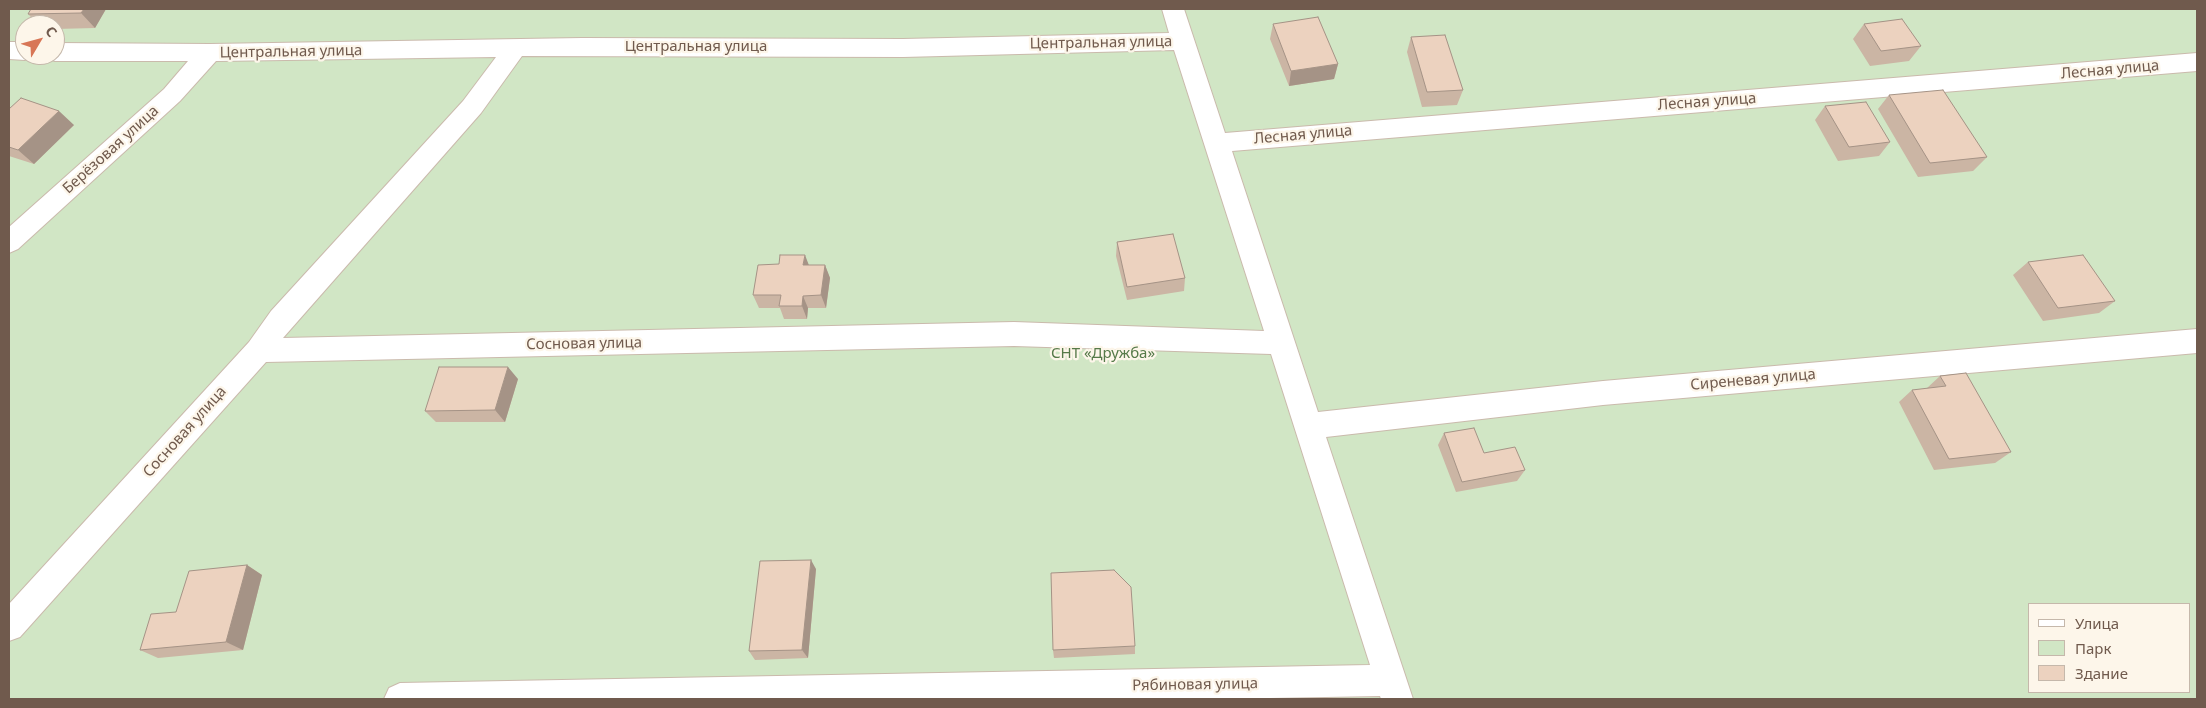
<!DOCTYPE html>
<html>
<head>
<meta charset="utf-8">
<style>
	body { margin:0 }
	#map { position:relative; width:2206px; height:708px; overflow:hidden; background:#faf2e4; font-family:"Noto Sans",sans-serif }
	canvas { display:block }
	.frame { position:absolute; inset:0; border:10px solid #705a4d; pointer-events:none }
	.legend { position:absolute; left:2028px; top:603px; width:162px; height:90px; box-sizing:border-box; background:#fdf6ea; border:1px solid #c5b8ab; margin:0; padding:6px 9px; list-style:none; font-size:15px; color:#705a4d }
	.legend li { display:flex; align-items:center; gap:10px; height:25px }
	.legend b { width:25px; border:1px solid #c5b8ab }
	.north { position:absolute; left:15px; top:15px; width:50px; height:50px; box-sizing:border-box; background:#fdf6ea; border:1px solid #c5b8ab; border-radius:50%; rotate:53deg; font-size:14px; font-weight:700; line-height:20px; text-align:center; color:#705a4d }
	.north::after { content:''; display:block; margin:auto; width:18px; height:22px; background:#d87656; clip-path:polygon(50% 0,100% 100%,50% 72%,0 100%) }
</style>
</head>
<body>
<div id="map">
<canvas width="2206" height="708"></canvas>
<div class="frame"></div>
<ul class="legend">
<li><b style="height:6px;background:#fff"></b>Улица</li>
<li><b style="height:14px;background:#d1e6c5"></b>Парк</li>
<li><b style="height:14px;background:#ecd2bf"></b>Здание</li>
</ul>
<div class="north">С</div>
</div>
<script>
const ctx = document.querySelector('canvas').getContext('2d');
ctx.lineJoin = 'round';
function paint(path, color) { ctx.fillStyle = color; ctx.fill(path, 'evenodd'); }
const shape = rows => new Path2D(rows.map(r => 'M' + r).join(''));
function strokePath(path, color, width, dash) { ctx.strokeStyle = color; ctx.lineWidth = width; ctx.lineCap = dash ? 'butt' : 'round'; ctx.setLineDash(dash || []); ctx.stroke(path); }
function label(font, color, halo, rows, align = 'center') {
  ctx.font = font + ' "Noto Sans",sans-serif'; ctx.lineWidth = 4.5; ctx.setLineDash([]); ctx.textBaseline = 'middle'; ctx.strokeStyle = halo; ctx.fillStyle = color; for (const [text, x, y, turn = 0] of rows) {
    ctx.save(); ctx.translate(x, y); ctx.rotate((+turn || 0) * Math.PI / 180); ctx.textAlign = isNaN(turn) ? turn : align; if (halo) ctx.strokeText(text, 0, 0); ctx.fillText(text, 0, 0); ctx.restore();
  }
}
paint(shape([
	[9,9,2197,9,2197,699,9,699],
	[25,25,55,25,55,55,25,55],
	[2030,604,2190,604,2190,692,2030,692]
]), '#d1e6c5');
const minor = shape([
	[1162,9,1184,9,1225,133,2197,53,2197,71,1232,151,1318,412,1603,381,2197,329,2197,353,1603,405,1326,437,1413,699,1381,699,1380,696,1215,699,384,699,389,688,400,683,1370,665,1271,354,1014,346,266,362,20,637,9,641,9,604,249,342,271,311,463,101,496,57,216,61,180,101,18,249,9,253,9,227,164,89,188,61,55,61,47,58,45,55,55,55,55,43,210,44,582,38,903,39,1169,33,1162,9],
	[1174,50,1264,331,1014,322,283,338,481,113,522,56,903,57,1174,50],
	[9,42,25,42,25,55,34,55,25,60,9,59,9,42]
]);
strokePath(minor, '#cabaac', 2);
paint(minor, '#fff');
paint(shape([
	[31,9,106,9,95,28,55,29,55,25,39,25,28,14],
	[1273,24,1338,64,1334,79,1289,86,1270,39],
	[1864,24,1921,46,1909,61,1870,66,1853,39],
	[1411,37,1463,90,1457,105,1422,107,1407,52],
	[1889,95,1987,157,1973,171,1918,177,1878,109],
	[1825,106,1890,142,1879,156,1838,161,1815,120],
	[9,109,74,125,34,164,9,156],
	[1117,242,1185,278,1184,291,1127,300,1116,256],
	[2028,262,2115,301,2099,313,2043,321,2013,275],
	[809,265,825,265,830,278,826,308,808,308,807,319,784,319,780,308,759,308,753,295],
	[1940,376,2011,452,1995,463,1934,470,1899,402,1912,390,1926,389],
	[518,379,505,422,436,422,425,411],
	[1444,433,1484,453,1525,470,1517,481,1456,492,1438,445],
	[247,565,262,575,243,650,158,658,140,650,176,612],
	[816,569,808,658,755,660,749,651],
	[1135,646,1135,654,1054,658,1053,650]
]), '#cbb5a4');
paint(shape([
	[84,9,106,9,95,28,81,13],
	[1338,64,1334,79,1289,86,1291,71],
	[59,111,74,125,34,164,18,150],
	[805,255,810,268,803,265],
	[825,265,830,278,826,308,821,295],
	[803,296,808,308,807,319,802,306],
	[508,367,518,379,505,422,495,410],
	[811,560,816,569,808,658,802,650],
	[247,565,262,575,243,650,226,642]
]), '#a59386');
const building = shape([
	[31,9,84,9,81,13,28,14,31,9],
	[1318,17,1338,64,1291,71,1273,24,1318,17],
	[1902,19,1921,46,1881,51,1864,24,1902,19],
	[1445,35,1463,90,1427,92,1411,37,1445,35],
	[1943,90,1987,157,1930,163,1889,95,1943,90],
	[21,98,59,111,18,150,9,147,9,109,21,98],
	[1866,102,1890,142,1849,147,1825,106,1866,102],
	[1173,234,1185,278,1127,287,1117,242,1173,234],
	[780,255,805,255,803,265,825,265,821,295,803,296,802,306,779,306,781,295,753,295,758,265,779,264,780,255],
	[2083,255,2115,301,2058,308,2028,262,2083,255],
	[439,367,508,367,495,410,425,411,439,367],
	[1966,373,2011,452,1949,459,1912,390,1946,386,1940,376,1966,373],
	[1474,428,1484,453,1515,447,1525,470,1462,482,1444,433,1474,428],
	[811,560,802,650,749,651,760,561,811,560],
	[247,565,226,642,140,650,151,614,176,612,189,571,247,565],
	[1114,570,1131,587,1135,646,1053,650,1051,573,1114,570]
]);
paint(building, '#ecd2bf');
strokePath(building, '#a59386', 1);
label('15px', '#705a4d', '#fdf6ea', [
	["Центральная улица",1101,43,-1],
	["Центральная улица",696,47],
	["Центральная улица",291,52,-1],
	["Лесная улица",2110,70,-5],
	["Лесная улица",1707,102,-4],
	["Лесная улица",1303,135,-5],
	["Берёзовая улица",111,150,-42],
	["Сосновая улица",584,344,-1],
	["Сиреневая улица",1753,380,-5],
	["Сосновая улица",185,432,-48],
	["Рябиновая улица",1195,685,-1]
]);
label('15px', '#567a49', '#fdf6ea', [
	["СНТ «Дружба»",1103,354]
]);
</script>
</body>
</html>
